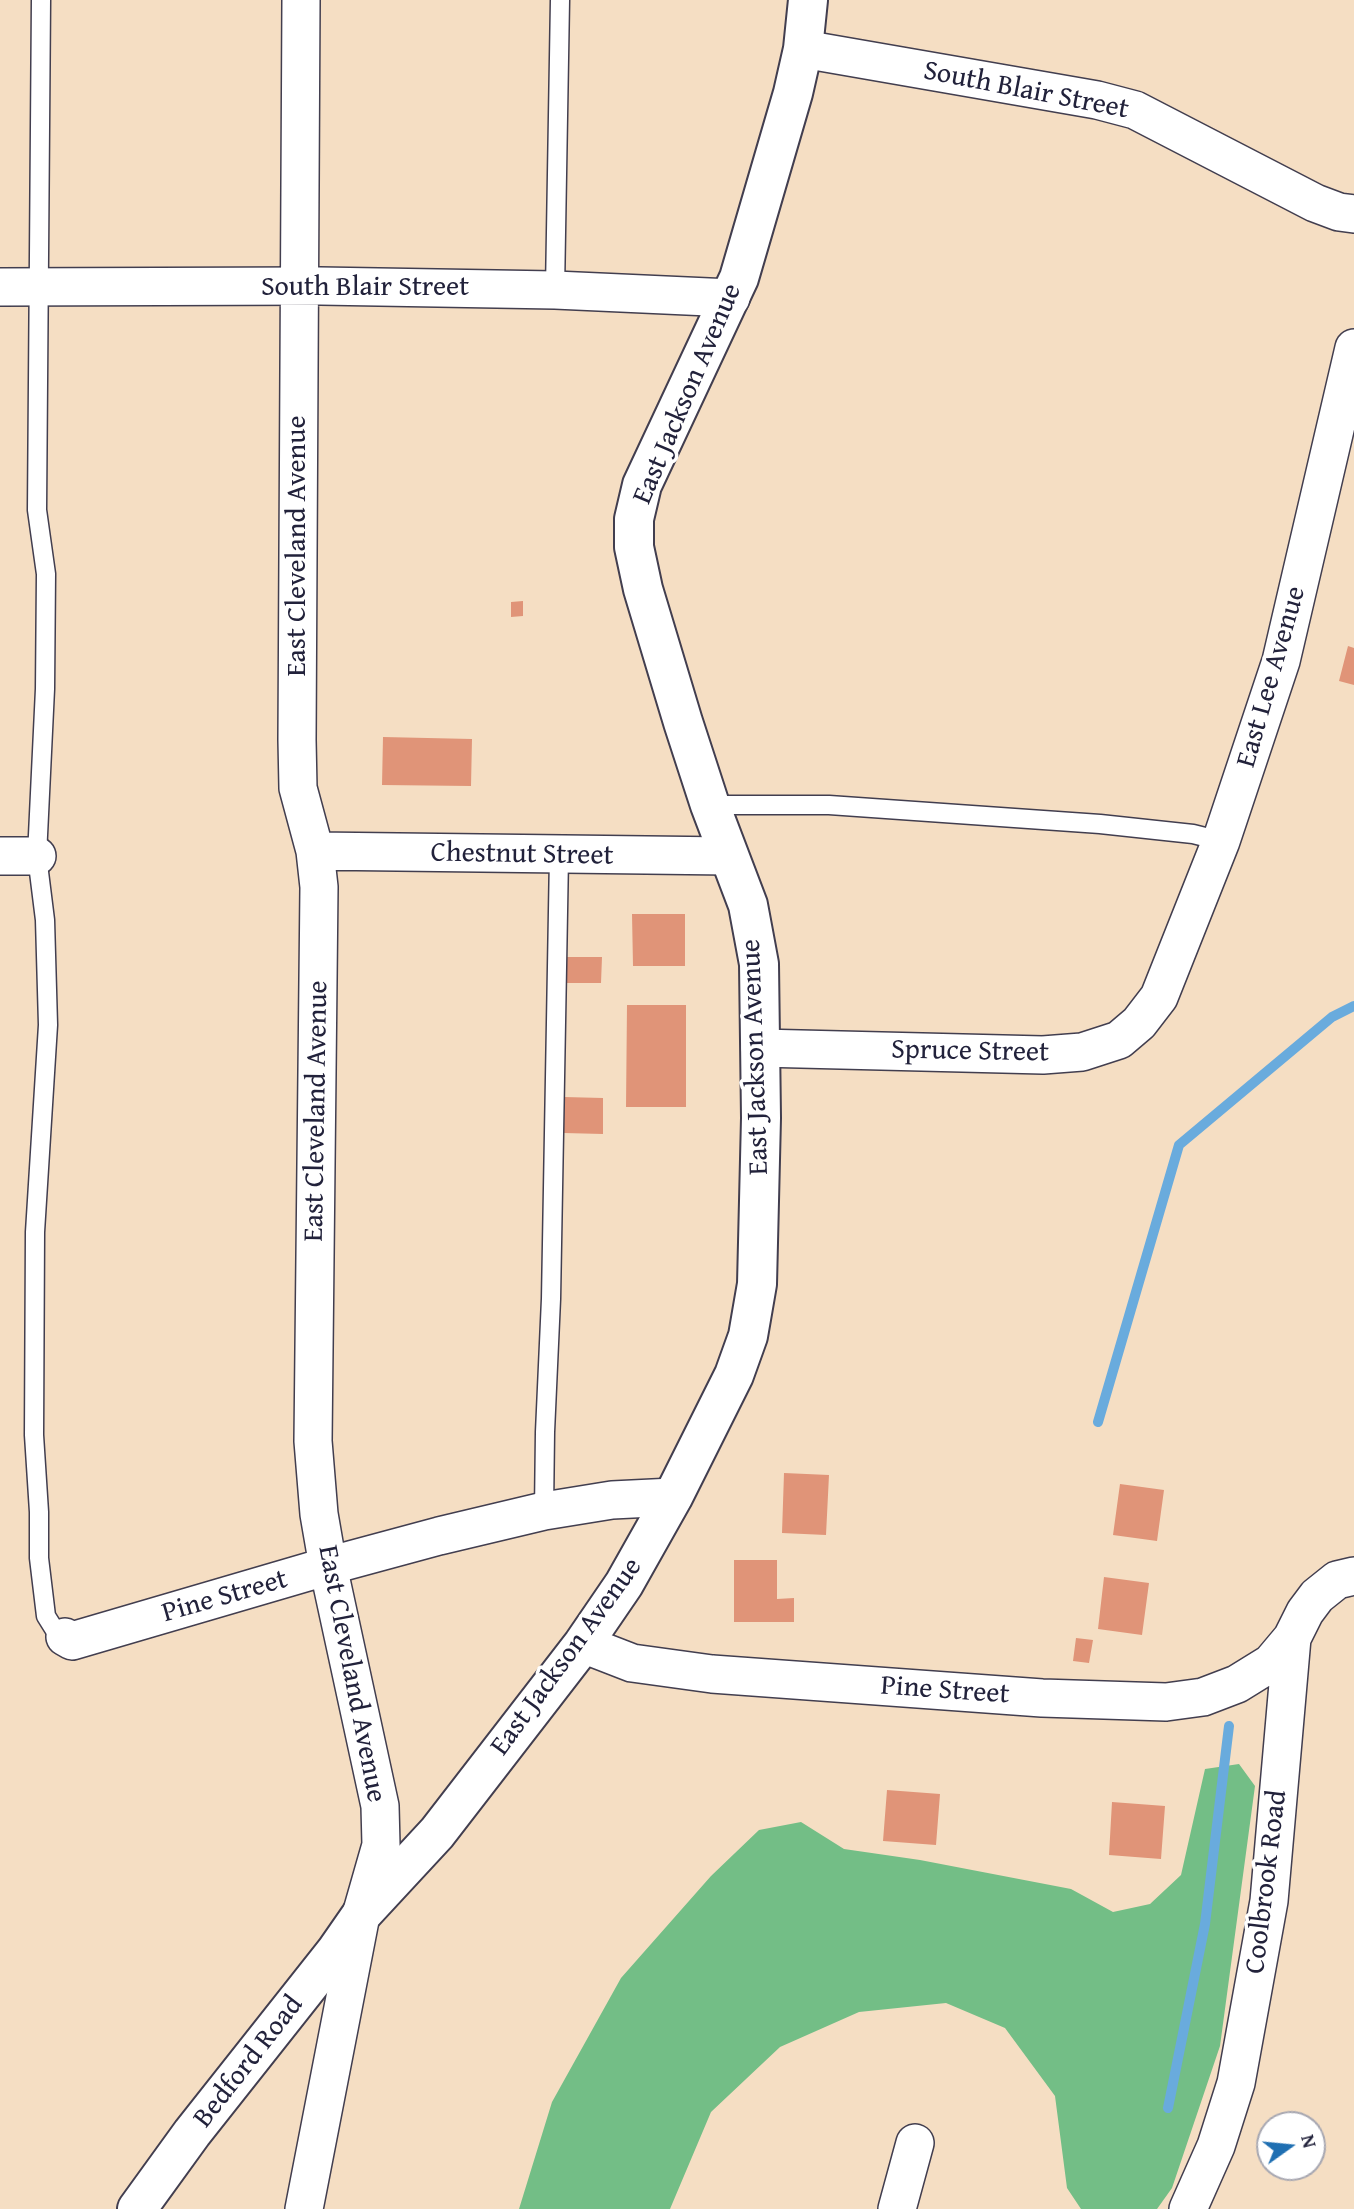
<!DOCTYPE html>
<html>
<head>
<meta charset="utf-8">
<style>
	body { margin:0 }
	#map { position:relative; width:1354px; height:2209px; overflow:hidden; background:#f5dec3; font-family:"Gentium Book Plus",serif }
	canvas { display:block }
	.north { position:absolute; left:1256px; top:2111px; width:70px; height:70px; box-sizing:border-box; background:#fff; border:2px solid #a7a7b1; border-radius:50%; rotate:75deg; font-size:19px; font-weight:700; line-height:28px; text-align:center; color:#22223b }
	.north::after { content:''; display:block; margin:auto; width:24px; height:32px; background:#1f6fb2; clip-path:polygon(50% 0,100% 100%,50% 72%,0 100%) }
</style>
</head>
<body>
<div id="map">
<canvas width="1354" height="2209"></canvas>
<div class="north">N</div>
</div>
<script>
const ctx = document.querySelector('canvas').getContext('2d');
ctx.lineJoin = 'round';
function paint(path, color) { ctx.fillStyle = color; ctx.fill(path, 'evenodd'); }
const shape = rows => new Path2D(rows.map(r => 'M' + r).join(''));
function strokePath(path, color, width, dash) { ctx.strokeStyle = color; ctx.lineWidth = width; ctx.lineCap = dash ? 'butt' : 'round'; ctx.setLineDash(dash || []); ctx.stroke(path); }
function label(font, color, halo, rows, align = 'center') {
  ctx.font = font + ' "Gentium Book Plus",serif'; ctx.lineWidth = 7; ctx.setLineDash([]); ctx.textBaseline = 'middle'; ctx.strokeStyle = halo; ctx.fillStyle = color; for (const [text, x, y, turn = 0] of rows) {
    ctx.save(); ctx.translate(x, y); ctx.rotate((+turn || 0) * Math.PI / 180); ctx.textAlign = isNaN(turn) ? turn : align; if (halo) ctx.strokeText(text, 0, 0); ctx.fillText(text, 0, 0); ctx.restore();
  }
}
paint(shape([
	[1239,1764,1255,1786,1220,2046,1172,2188,1157,2209,1081,2209,1067,2188,1055,2096,1005,2028,946,2003,859,2012,780,2047,711,2112,670,2209,519,2209,552,2102,621,1978,711,1876,759,1830,801,1822,844,1849,920,1860,1071,1889,1113,1912,1150,1904,1181,1875,1205,1769]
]), '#73be86');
strokePath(shape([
	[1098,1422,1179,1145,1332,1017,1354,1006],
	[1168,2108,1205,1924,1229,1726]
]), '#69abdd', 10);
paint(shape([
	[523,601,523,616,511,617,511,602],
	[1348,646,1354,648,1354,685,1339,681],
	[383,737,472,739,471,786,382,785],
	[632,914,685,914,685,966,633,966],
	[566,957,602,957,601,983,567,983],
	[627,1005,686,1005,686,1107,626,1107],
	[564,1097,603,1098,603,1134,564,1133],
	[784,1473,829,1475,826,1535,782,1533],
	[1120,1484,1164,1490,1157,1541,1113,1535],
	[734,1560,777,1560,777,1599,794,1598,794,1622,734,1622],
	[1104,1577,1149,1583,1142,1635,1098,1629],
	[1076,1638,1093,1640,1089,1663,1073,1661],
	[887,1790,940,1794,936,1845,883,1841],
	[1112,1802,1165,1806,1161,1859,1109,1855]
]), '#e09478');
const service = shape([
	[41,0,37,510,46,574,45,689,37,856,45,920,48,1025,35,1232,34,1435,39,1512,39,1558,46,1616,56,1632,65,1637],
	[555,290,560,0],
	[710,805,829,805,1100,824,1193,834,1221,841],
	[544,1511,545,1432,551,1299,559,856]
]);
const minor = shape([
	[301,0,297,740,298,788,315,851,319,887,313,1441,319,1514,328,1566,380,1806,381,1845,361,1915,304,2209],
	[803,49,1097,100,1135,110,1315,203,1339,212,1354,214],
	[0,287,320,286,555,290,731,298],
	[315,851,729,856],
	[0,856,37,856],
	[760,1048,1043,1055,1082,1052,1119,1040,1139,1023,1159,997,1221,841,1281,661,1354,348],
	[65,1637,72,1641,328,1566,439,1536,544,1511,612,1500,673,1497],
	[583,1644,632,1663,712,1674,1042,1698,1166,1702,1203,1697,1237,1684,1271,1663,1292,1638],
	[897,2209,915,2143],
	[1188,2209,1216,2146,1236,2083,1269,1901,1292,1638,1305,1612,1317,1596,1337,1580,1354,1576]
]);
const tertiary = shape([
	[137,2209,192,2133,336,1951,361,1915,437,1833,583,1644,624,1584,673,1497,734,1375,748,1336,757,1284,761,1118,759,964,748,905,710,805,683,722,643,589,634,547,634,519,642,485,739,278,793,93,803,49,808,0]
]);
strokePath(service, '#423e4f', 21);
strokePath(minor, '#423e4f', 40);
strokePath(tertiary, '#423e4f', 42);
strokePath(service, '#fff', 18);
strokePath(minor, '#fff', 37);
strokePath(tertiary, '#fff', 38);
label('28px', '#22223b', '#fff', [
	["South Blair Street",1026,91,11],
	["South Blair Street",365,288],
	["East Jackson Avenue",688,394,-67],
	["East Cleveland Avenue",298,546,-90],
	["East Lee Avenue",1272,677,-74],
	["Chestnut Street",522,855,1],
	["Spruce Street",970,1052,1],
	["East Jackson Avenue",756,1057,-92],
	["East Cleveland Avenue",317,1111,-89],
	["Pine Street",225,1597,-16],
	["East Jackson Avenue",567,1657,-54],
	["East Cleveland Avenue",351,1674,79],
	["Pine Street",945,1691,4],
	["Coolbrook Road",1267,1882,-83],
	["Bedford Road",249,2062,-52]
]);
</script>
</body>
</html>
